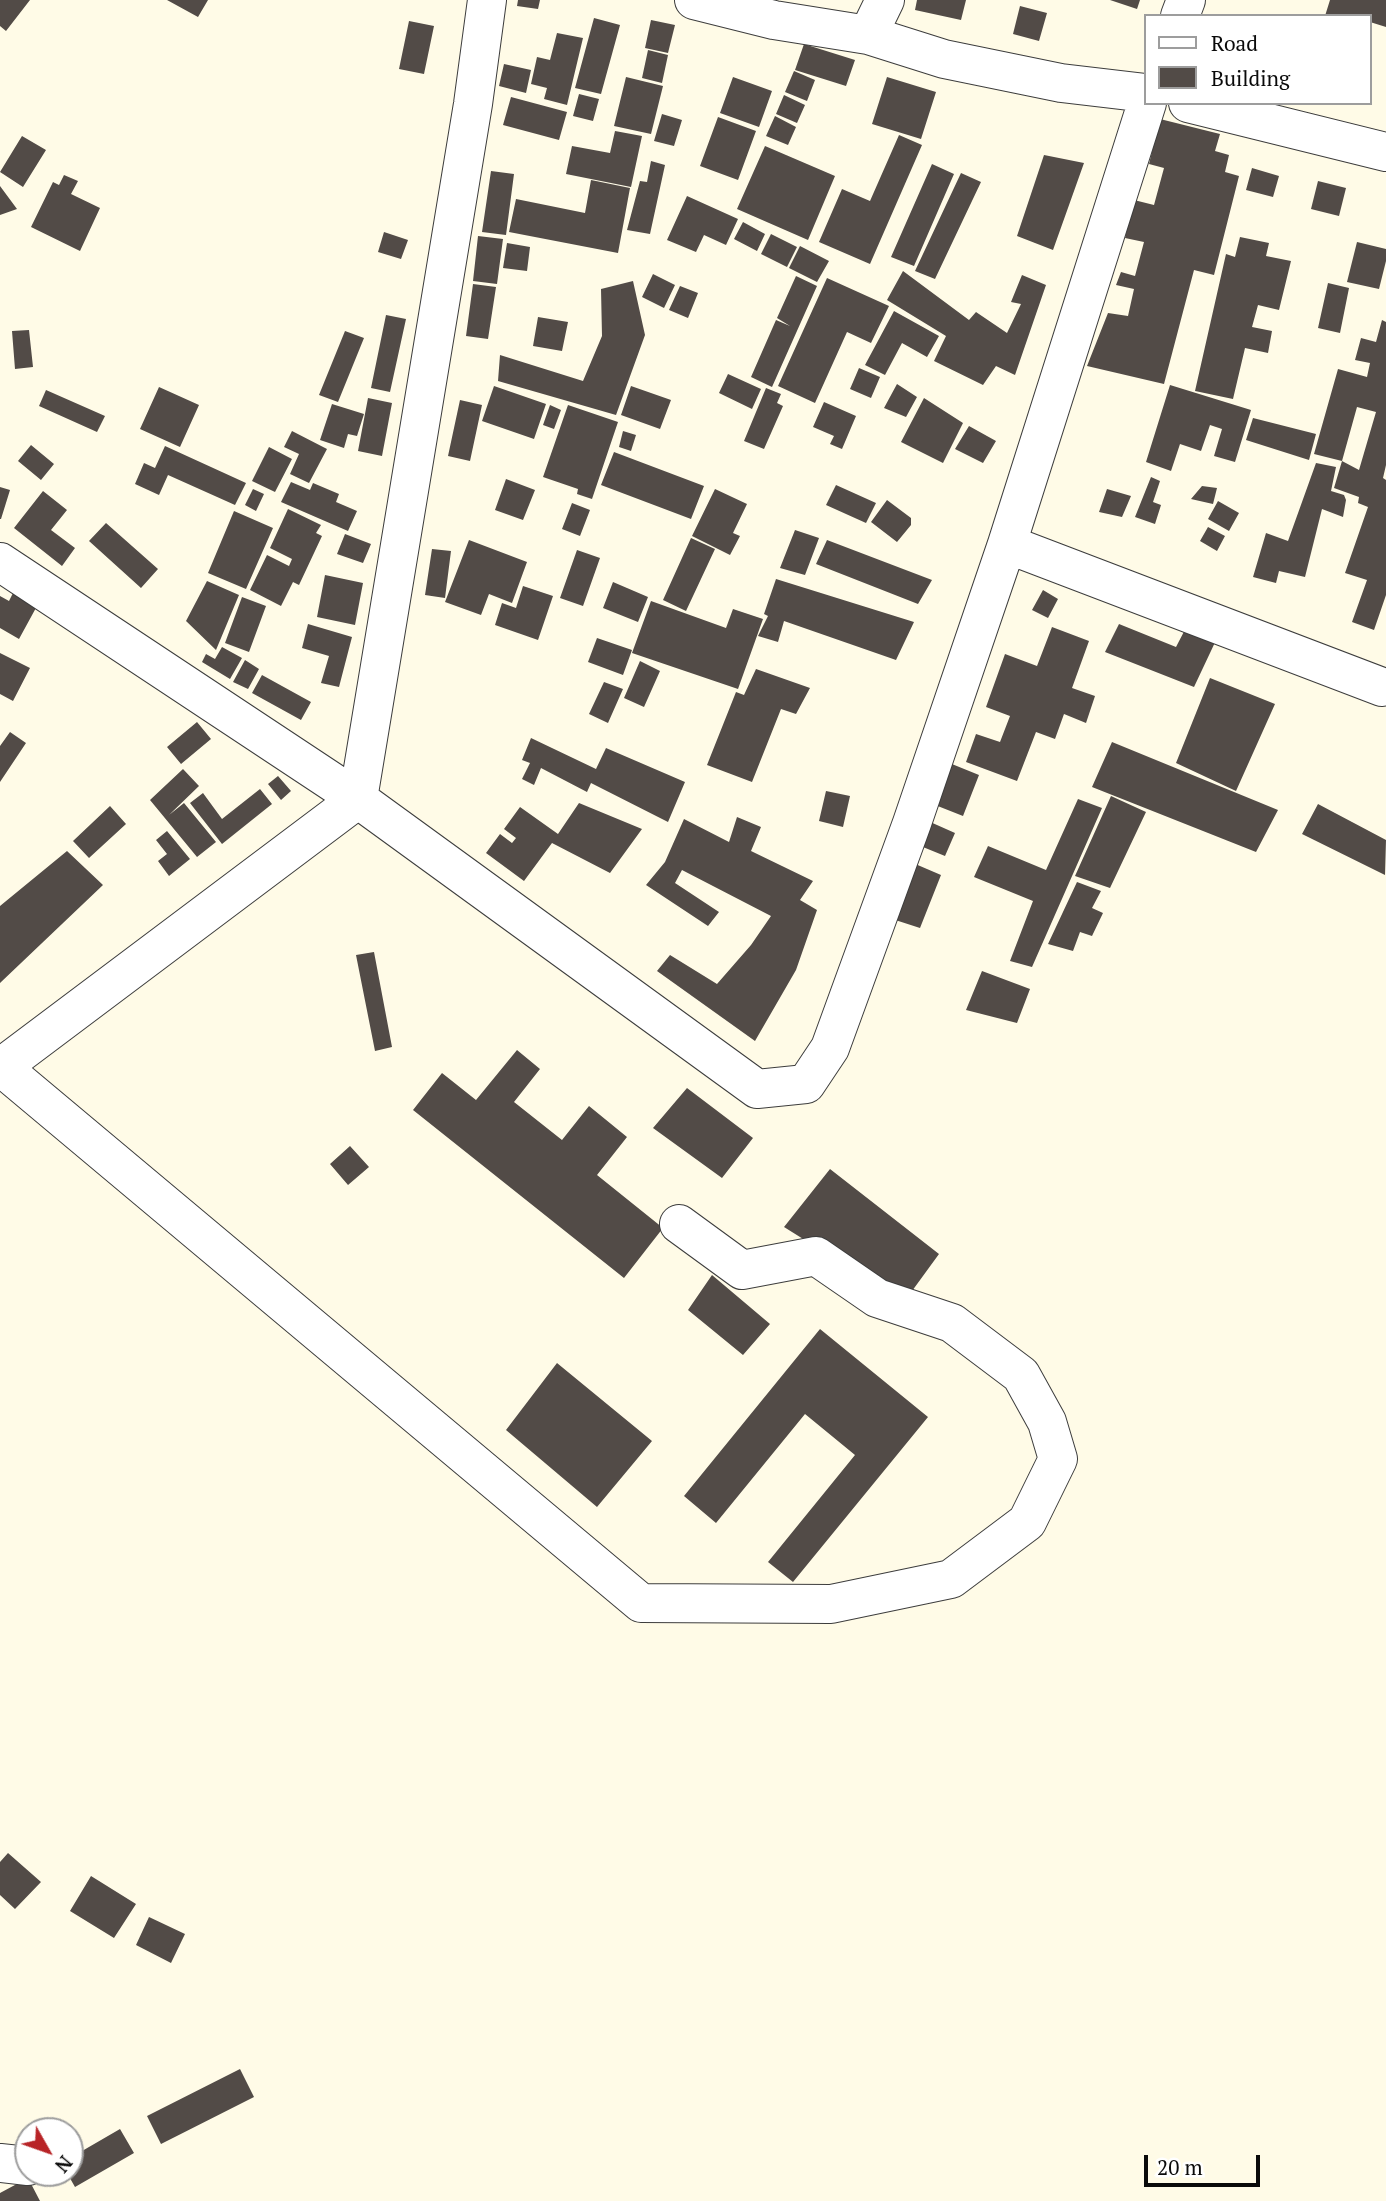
<!DOCTYPE html>
<html>
<head>
<meta charset="utf-8">
<style>
	body { margin:0 }
	#map { position:relative; width:1386px; height:2201px; overflow:hidden; background:#fffbe7; font-family:"PT Serif",serif }
	canvas { display:block }
	.legend { position:absolute; left:1144px; top:14px; width:228px; height:91px; box-sizing:border-box; background:#fff; border:2px solid #9d9d9d; margin:0; padding:9px 12px; list-style:none; font-size:21px; color:#0a0a0a }
	.legend li { display:flex; align-items:center; gap:14px; height:35px }
	.legend b { width:35px; border:2px solid #9d9d9d }
	.north { position:absolute; left:14px; top:2117px; width:70px; height:70px; box-sizing:border-box; background:#fff; border:2px solid #9d9d9d; border-radius:50%; rotate:130deg; font-size:19px; font-weight:700; line-height:28px; text-align:center; color:#0a0a0a }
	.north::after { content:''; display:block; margin:auto; width:24px; height:32px; background:#b82427; clip-path:polygon(50% 0,100% 100%,50% 72%,0 100%) }
	.scale { position:absolute; left:1144px; top:2155px; width:116px; height:32px; box-sizing:border-box; border:4px solid #0a0a0a; border-top:0; padding-left:9px; font-size:21px; line-height:24px; white-space:nowrap; color:#0a0a0a; -webkit-text-stroke:5px #fff; paint-order:stroke }
</style>
</head>
<body>
<div id="map">
<canvas width="1386" height="2201"></canvas>
<ul class="legend">
<li><b style="height:9px;background:#fff"></b>Road</li>
<li><b style="height:19px;background:#524b47"></b>Building</li>
</ul>
<div class="north">N</div>
<div class="scale">20 m</div>
</div>
<script>
const ctx = document.querySelector('canvas').getContext('2d');
ctx.lineJoin = 'round';
function paint(path, color) { ctx.fillStyle = color; ctx.fill(path, 'evenodd'); }
const shape = rows => new Path2D(rows.map(r => 'M' + r).join(''));
function strokePath(path, color, width, dash) { ctx.strokeStyle = color; ctx.lineWidth = width; ctx.lineCap = dash ? 'butt' : 'round'; ctx.setLineDash(dash || []); ctx.stroke(path); }
paint(shape([
	[0,0,30,0,6,31,0,26],
	[167,0,208,0,198,17],
	[518,0,540,0,538,9,517,6],
	[917,0,966,0,961,20,915,10],
	[1110,0,1140,0,1137,9],
	[1330,0,1386,0,1386,27,1370,22,1370,16,1325,16],
	[1020,6,1047,13,1039,41,1013,34],
	[594,18,620,25,601,94,575,88],
	[651,20,675,25,668,53,645,48],
	[409,21,434,26,424,74,399,69],
	[557,33,583,38,567,105,544,99,547,88,531,84,537,57,550,60],
	[804,44,855,60,846,86,795,70],
	[648,50,668,55,662,83,642,78],
	[504,64,531,70,526,93,499,86],
	[794,71,815,80,807,101,785,92],
	[626,77,663,86,651,134,614,126],
	[733,77,772,91,759,127,720,113],
	[887,77,936,92,921,139,872,124],
	[579,94,599,99,593,121,573,116],
	[784,95,805,105,797,123,776,114],
	[511,97,567,112,559,140,503,125],
	[662,114,682,120,674,146,654,141],
	[775,116,796,127,788,145,766,136],
	[718,117,756,131,738,180,700,166],
	[1160,119,1220,134,1215,151,1229,155,1225,172,1239,176,1214,275,1194,270,1164,384,1087,366,1108,313,1128,316,1134,289,1116,285,1121,272,1135,276,1144,242,1125,238,1134,200,1154,205,1164,168,1149,164],
	[615,131,642,136,631,187,566,174,572,146,610,153],
	[899,135,922,145,870,264,819,242,842,189,870,201],
	[22,136,46,150,23,187,0,172],
	[765,146,835,176,808,240,737,209],
	[1044,155,1084,163,1053,250,1017,236],
	[651,161,665,165,650,234,627,230,640,181,647,182],
	[932,164,954,174,914,266,891,257],
	[1252,168,1279,176,1273,197,1246,190],
	[491,171,514,174,506,235,482,232],
	[961,173,981,182,935,279,915,271],
	[64,175,78,181,71,194,100,208,80,251,31,227,53,182,59,185],
	[591,180,630,188,618,253,509,232,516,199,585,213],
	[1318,181,1346,188,1339,216,1311,209],
	[0,186,17,209,0,215],
	[687,196,738,219,726,245,704,235,696,252,667,240],
	[743,222,765,234,757,251,734,239],
	[384,232,408,240,401,259,378,252],
	[771,234,797,247,787,267,761,254],
	[478,236,503,239,497,284,473,281],
	[1240,237,1269,243,1266,256,1291,261,1279,310,1258,305,1252,327,1272,331,1268,353,1245,348,1233,399,1195,391,1226,254,1235,257],
	[1357,242,1386,249,1386,261,1379,289,1347,282],
	[507,243,530,247,527,271,503,268],
	[800,246,829,261,817,282,789,268],
	[903,271,969,320,976,312,1007,333,1021,304,1011,302,1022,275,1046,285,1015,375,996,366,983,385,934,361,946,336,887,300],
	[653,274,675,285,664,308,642,297],
	[796,276,817,286,772,387,751,377,776,320,790,326,777,318],
	[827,278,889,306,871,343,847,332,815,403,778,386],
	[633,281,645,335,616,415,498,381,500,355,583,381,602,336,601,289],
	[1328,283,1349,288,1340,333,1318,328],
	[473,284,496,287,488,339,466,336],
	[680,286,698,293,688,318,669,310],
	[894,311,939,336,927,357,902,343,885,375,865,365],
	[386,315,406,319,390,392,371,388],
	[538,317,568,322,562,351,533,346],
	[1382,320,1386,322,1386,465,1383,478,1386,480,1386,595,1374,630,1352,622,1367,580,1345,573,1368,507,1358,503,1359,497,1334,488,1342,461,1359,470,1376,412,1357,407,1342,461,1314,454,1338,369,1367,377,1370,363,1355,360,1361,338,1376,342],
	[29,330,33,367,15,369,12,331],
	[345,331,364,338,338,402,319,395],
	[859,368,880,377,871,398,850,389],
	[728,374,761,389,752,409,719,393],
	[897,384,917,397,906,417,884,408],
	[1170,385,1251,410,1235,462,1214,456,1222,429,1210,425,1201,451,1180,444,1171,471,1146,462],
	[494,386,546,404,534,439,482,421],
	[631,386,671,400,660,429,621,415],
	[159,387,199,405,180,447,140,429],
	[766,388,781,394,777,403,783,406,764,449,744,441],
	[46,390,105,416,97,432,39,406],
	[368,398,392,403,382,456,358,451],
	[924,398,963,423,943,463,901,442],
	[460,400,482,405,470,461,448,456],
	[824,402,856,416,842,449,830,444,834,436,813,427],
	[332,404,364,414,357,436,348,434,344,448,320,440],
	[550,405,561,410,554,429,543,425],
	[568,405,618,422,592,499,577,494,578,489,543,477],
	[1253,418,1316,434,1309,460,1246,440],
	[969,426,996,441,983,463,955,449],
	[292,431,327,449,309,483,290,474,299,454,284,447],
	[623,431,636,435,631,451,619,447],
	[31,445,54,464,41,480,18,461],
	[165,446,246,483,235,505,168,475,159,495,135,484,144,463,155,468],
	[269,447,292,459,275,492,252,481],
	[614,452,704,486,691,519,601,485],
	[1316,463,1336,467,1331,491,1344,495,1346,500,1343,517,1322,509,1305,577,1279,571,1276,583,1253,577,1266,533,1288,541],
	[1151,477,1160,481,1153,502,1161,505,1155,524,1135,517],
	[506,479,535,490,523,520,495,510],
	[291,482,310,490,313,483,339,494,336,502,357,511,348,531,281,502],
	[836,485,876,503,866,523,826,505],
	[1202,486,1217,488,1213,504,1191,499],
	[0,487,10,490,1,519,0,519],
	[253,489,264,494,256,511,245,505],
	[715,489,747,504,733,533,740,536,730,555,692,536],
	[1107,489,1131,496,1122,517,1099,512],
	[43,491,67,510,51,530,75,548,62,566,14,528],
	[887,500,911,518,911,525,897,542,871,522],
	[1218,501,1239,513,1229,531,1208,519],
	[572,503,590,510,580,536,562,529],
	[288,509,321,525,316,533,322,536,299,585,293,582,281,606,250,590,267,555,289,566,292,559,270,548],
	[234,511,273,528,246,589,208,573],
	[106,523,158,569,141,588,89,541],
	[1208,527,1225,536,1217,551,1200,541],
	[795,530,819,538,805,575,780,568],
	[345,534,371,544,363,563,337,554],
	[691,538,715,549,686,611,663,600],
	[469,540,527,562,512,603,489,594,481,615,445,602],
	[827,540,932,580,918,604,816,564],
	[432,549,451,551,445,598,425,595],
	[577,550,600,558,583,606,560,598],
	[325,575,363,583,355,625,317,617],
	[776,579,914,622,896,660,784,621,778,642,758,636,768,616,764,614],
	[207,581,239,595,216,650,186,621],
	[613,582,648,597,638,622,603,608],
	[523,586,553,596,538,640,495,625,502,603,516,608],
	[1043,590,1058,599,1048,618,1032,610],
	[13,593,37,606,19,639,0,628,0,596,9,601],
	[242,597,266,606,249,652,225,643],
	[651,601,726,628,733,609,763,619,738,689,632,653],
	[1190,620,1218,636,1194,687,1105,652,1119,624,1176,647],
	[308,624,352,637,339,687,321,683,329,656,302,648],
	[1052,627,1089,641,1072,688,1095,696,1086,723,1064,714,1055,739,1036,732,1017,781,966,762,976,734,1000,742,1010,716,986,707,1005,654,1037,666],
	[597,638,632,650,623,675,588,662],
	[222,647,242,658,230,679,202,662,206,654,215,659],
	[0,653,30,668,13,701,0,694],
	[245,660,259,669,248,689,233,682],
	[640,661,660,671,644,707,624,698],
	[756,669,810,688,796,714,781,709,752,782,707,765,736,692,744,695],
	[262,675,311,702,301,720,252,693],
	[1210,678,1275,704,1236,791,1176,763],
	[604,682,623,689,608,723,589,714],
	[197,722,211,739,181,764,167,747],
	[10,732,26,743,0,782,0,746],
	[531,738,596,769,606,748,685,782,668,822,591,783,587,792,541,768,534,785,522,779,530,763,522,760],
	[1112,742,1278,810,1256,852,1092,787],
	[942,760,979,775,963,816,925,801],
	[183,769,199,786,169,815,184,803,216,842,197,857,150,800],
	[278,776,291,791,281,800,268,784],
	[260,789,272,804,222,844,190,803,203,793,222,819],
	[826,791,850,796,843,827,819,821],
	[1111,796,1146,812,1110,888,1075,876],
	[1078,799,1102,808,1032,967,1010,961,1033,901,974,877,988,846,1046,870],
	[579,803,642,829,610,873,552,843,524,881,486,853,500,834,512,843,516,838,504,829,520,807,558,834],
	[1318,804,1386,840,1385,875,1302,834],
	[110,806,126,824,89,858,73,841],
	[737,817,761,827,751,851,813,881,800,900,817,910,796,970,755,1041,657,971,670,955,717,984,751,945,771,916,682,870,675,883,719,912,708,926,646,885,665,862,684,819,729,842],
	[928,821,955,833,945,856,918,845],
	[167,831,190,859,169,876,158,861,167,854,156,840],
	[67,851,103,885,0,983,0,906],
	[906,860,941,875,920,928,886,917],
	[1077,882,1101,891,1092,908,1103,913,1092,936,1080,932,1073,951,1048,944],
	[374,952,392,1047,375,1051,356,955],
	[982,971,1030,989,1017,1023,966,1010],
	[517,1050,540,1069,514,1102,562,1140,589,1106,627,1137,597,1175,663,1228,624,1278,413,1110,442,1073,476,1100],
	[687,1088,753,1138,722,1178,653,1128],
	[350,1146,369,1167,348,1185,330,1164],
	[830,1169,939,1254,904,1302,784,1227],
	[712,1275,770,1324,743,1355,688,1310],
	[820,1329,928,1417,793,1582,768,1562,855,1455,805,1414,716,1523,684,1496],
	[557,1363,652,1441,597,1507,506,1430],
	[8,1853,41,1882,15,1909,0,1895,0,1862],
	[91,1876,136,1904,114,1938,70,1911],
	[149,1917,185,1934,171,1963,136,1945],
	[240,2069,254,2097,161,2144,147,2116],
	[120,2129,134,2153,75,2187,67,2173,70,2173,70,2158],
	[28,2178,40,2201,0,2201,0,2193]
]), '#524b47');
const minor = shape([
	[694,0,774,20,868,35,944,59,1061,83,1146,93],
	[1180,16,1186,0],
	[868,35,885,0],
	[1188,103,1386,152],
	[1007,544,1382,687],
	[0,562,358,799,757,1089,806,1084,830,1048,912,823,1007,544,1147,103],
	[0,1066,641,1603,831,1604,951,1579,1027,1522,1058,1459,1047,1422,1021,1375,952,1323,877,1298,816,1256,742,1270,679,1224],
	[0,1068,358,799,473,104,487,0],
	[0,2163,28,2166]
]);
strokePath(minor, '#3d3d3d', 40);
strokePath(minor, '#fff', 38);
</script>
</body>
</html>
